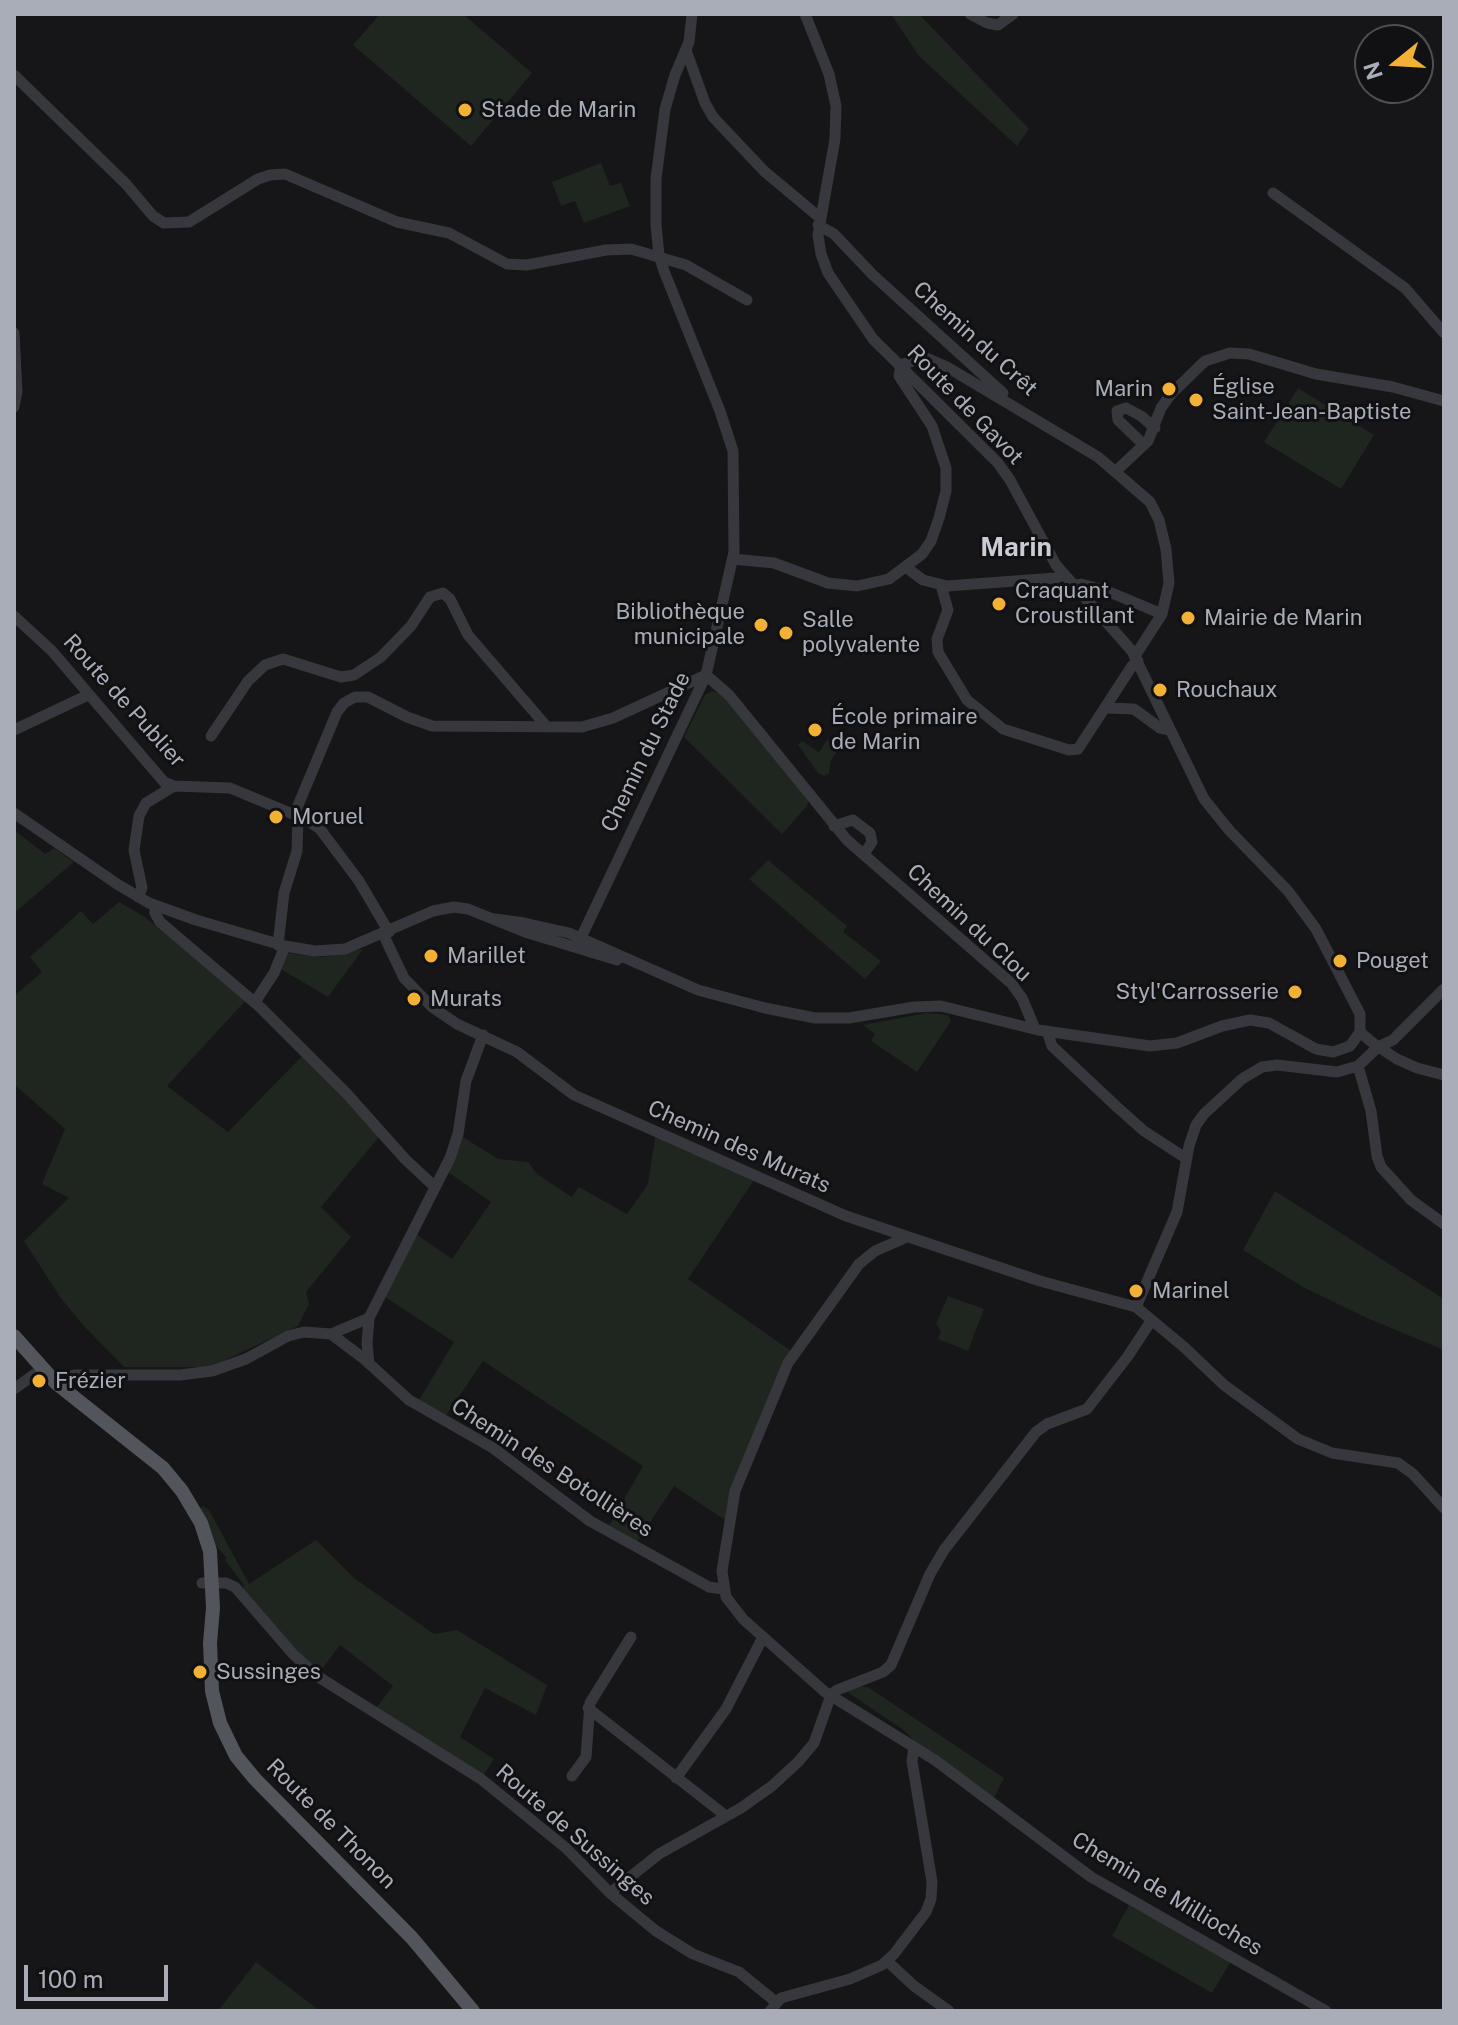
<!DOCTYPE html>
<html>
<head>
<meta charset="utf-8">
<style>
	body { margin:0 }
	#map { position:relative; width:1458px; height:2025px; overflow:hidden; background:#161618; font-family:"Public Sans",sans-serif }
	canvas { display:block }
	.frame { position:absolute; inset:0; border:16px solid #a8adb8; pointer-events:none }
	.north { position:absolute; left:1354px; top:24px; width:80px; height:80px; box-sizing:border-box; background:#111113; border:2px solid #4d4f55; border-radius:50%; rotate:252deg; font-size:22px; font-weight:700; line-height:32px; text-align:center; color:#a8adb8 }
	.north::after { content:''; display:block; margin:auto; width:28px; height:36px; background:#f2b134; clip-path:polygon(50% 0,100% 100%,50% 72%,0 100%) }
	.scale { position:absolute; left:24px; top:1965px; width:144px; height:36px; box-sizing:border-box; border:4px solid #a8adb8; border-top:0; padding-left:10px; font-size:24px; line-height:28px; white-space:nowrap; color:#a8adb8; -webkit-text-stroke:6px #111113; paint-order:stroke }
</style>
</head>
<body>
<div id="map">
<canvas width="1458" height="2025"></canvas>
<div class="frame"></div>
<div class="north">N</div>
<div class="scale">100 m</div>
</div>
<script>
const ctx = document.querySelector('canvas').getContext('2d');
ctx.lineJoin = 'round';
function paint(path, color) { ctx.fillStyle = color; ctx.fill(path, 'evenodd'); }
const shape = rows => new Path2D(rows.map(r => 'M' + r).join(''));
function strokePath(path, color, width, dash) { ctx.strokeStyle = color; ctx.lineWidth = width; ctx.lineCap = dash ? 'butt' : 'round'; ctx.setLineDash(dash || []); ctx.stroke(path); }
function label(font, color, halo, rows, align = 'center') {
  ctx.font = font + ' "Public Sans",sans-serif'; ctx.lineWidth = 6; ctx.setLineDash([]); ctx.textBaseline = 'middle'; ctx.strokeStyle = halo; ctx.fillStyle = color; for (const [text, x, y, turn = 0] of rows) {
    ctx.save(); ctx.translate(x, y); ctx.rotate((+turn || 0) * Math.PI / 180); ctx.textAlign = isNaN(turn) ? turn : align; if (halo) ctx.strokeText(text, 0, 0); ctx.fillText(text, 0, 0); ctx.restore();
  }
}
paint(shape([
	[380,14,463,14,532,73,471,146,353,45],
	[891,14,919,14,1029,129,1017,146,919,56],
	[601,163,610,186,621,183,630,206,584,223,575,201,561,206,552,182],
	[1298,388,1374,435,1341,489,1264,442,1278,420,1285,417,1285,409],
	[712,691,724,695,808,801,807,806,782,834,684,737,705,695],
	[828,739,840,747,831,760,829,773,824,776,818,773,798,745,802,741,819,752],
	[14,830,45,854,54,848,74,862,14,913],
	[768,860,847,926,843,932,881,961,865,979,749,879],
	[119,902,145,917,246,1000,167,1086,228,1132,303,1055,379,1137,321,1207,351,1237,306,1292,309,1304,298,1326,210,1367,124,1367,83,1325,60,1297,24,1241,69,1198,42,1184,65,1129,14,1084,14,996,42,972,30,957,81,911,93,924],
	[363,949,328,997,279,968,287,953,322,957],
	[927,1013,948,1015,951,1021,917,1072,871,1041,875,1034,863,1025],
	[656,1132,756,1177,688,1279,794,1353,728,1522,674,1486,637,1542,609,1526,643,1466,483,1361,443,1420,416,1405,454,1342,382,1295,413,1232,452,1259,491,1202,445,1170,458,1134,498,1159,528,1162,538,1175,572,1197,579,1187,627,1214,648,1184],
	[1275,1191,1444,1299,1444,1350,1367,1318,1303,1287,1243,1250],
	[948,1296,984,1309,968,1351,938,1339,941,1331,936,1324],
	[203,1506,209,1510,249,1584,316,1540,354,1578,434,1634,457,1630,547,1685,536,1715,485,1688,460,1737,494,1759,481,1779,373,1712,393,1686,340,1645,319,1673,304,1659,244,1590,243,1584,225,1560,227,1558,214,1544,200,1508],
	[858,1686,868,1687,1004,1778,994,1798,935,1753,913,1740,905,1731,846,1691],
	[1129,1905,1231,1961,1212,1993,1112,1936],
	[256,1962,320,2011,218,2011]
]), '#1e261f');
strokePath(shape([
	[970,14,987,23,998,25,1013,14],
	[686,50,705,103,713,117,764,171,819,217],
	[14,75,126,184,153,216,164,223,189,222,258,179,270,175,285,174,397,222,449,233,507,264,527,265,606,250,631,249,686,265,747,300],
	[1273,193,1405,288,1444,333],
	[818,225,834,234,873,275,1003,393],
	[14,333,17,392,14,407],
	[901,365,924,357,947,367,1098,457,1150,502,1159,520,1166,549,1169,583,1162,614,1135,656],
	[1144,445,1118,420,1117,411,1126,408,1141,416,1155,428],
	[1116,471,1148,441,1161,408,1171,394,1205,361,1230,353,1249,354,1316,374,1393,387,1444,401],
	[733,559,774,563,828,583,857,586,889,579,922,554,931,541,939,518,946,491,946,468,932,426,899,376,901,365],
	[907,568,923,580,947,586,1056,578,1063,575],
	[941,585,948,610,937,639,938,652,967,700,1003,729,1069,750,1078,749,1132,666,1138,661],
	[1073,586,1081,584,1107,591,1162,614],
	[14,616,52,651,164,782,174,786,230,788,307,820,320,829,359,881,389,932],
	[706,675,729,695,847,840,1011,983,1022,998,1035,1029],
	[1107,708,1134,709,1160,728,1170,730],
	[14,730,88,695],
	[211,736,248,681,265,665,283,659,341,677,354,675,381,657,411,626,430,597,443,593,450,599,468,635,547,727],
	[14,813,117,884,149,903,196,920,285,946,315,951,345,949,433,911,454,907,468,909,525,932,617,960],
	[294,815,337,712,344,703,355,697,368,697,407,717,432,726,582,727,613,718,706,675],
	[834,826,853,820,870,833,872,842,864,854],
	[138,897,142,888,134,850,139,816,146,803,174,786],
	[155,905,155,913,160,922,260,1007,347,1094,405,1159,435,1187],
	[495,919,524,923,569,933,698,990,765,1008,815,1018,849,1018,914,1007,941,1006,1038,1030,1150,1046,1177,1043,1222,1026,1250,1020,1269,1023,1316,1049,1333,1052,1350,1046,1360,1032,1360,1014,1316,929,1288,891,1229,830,1204,799,1132,651,1056,565,1010,480,998,463,873,339,828,273,821,254,818,235,835,139,836,106,829,74,805,14],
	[383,934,404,978,432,1007,457,1024,517,1052,574,1095,846,1216,1040,1281,1136,1307,1184,1347,1224,1385,1298,1439,1332,1453,1398,1463,1413,1474,1444,1508],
	[278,945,284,893,297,851,298,816],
	[577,946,706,675,734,552,733,451,720,411,664,271,659,255,656,225,656,179,665,109,675,75,689,42,692,14],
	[255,1002,274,973,285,946],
	[1047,1031,1052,1046,1117,1107,1144,1131,1187,1159],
	[1360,1032,1374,1044,1397,1059,1417,1068,1444,1075],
	[1358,1066,1371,1111,1377,1156,1381,1167,1411,1200,1444,1224],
	[907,1237,875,1251,859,1264,788,1363,735,1491,722,1571,726,1597,743,1619,825,1692,935,1760,1091,1877,1326,2011],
	[1136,1307,1177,1212,1189,1146,1196,1125,1204,1114,1242,1079,1262,1067,1277,1065,1337,1072,1358,1066,1378,1047,1393,1040,1444,989],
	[331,1334,363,1358,409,1400,493,1448,590,1521,709,1587,723,1589],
	[369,1363,367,1344,369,1318],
	[56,1383,65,1377,76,1375,180,1375,212,1371,246,1359,288,1336,304,1332,331,1334,369,1318,450,1158,458,1134,466,1081,483,1035],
	[14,1389,42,1369],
	[202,1583,226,1583,235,1587,293,1654,317,1676,481,1779,566,1848,610,1893,656,1931,693,1954,739,1972,776,2002],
	[831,1695,837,1690,883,1672,891,1665,930,1574,944,1550,1036,1432,1047,1424,1087,1409,1128,1356,1151,1321],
	[588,1708,726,1816],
	[572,1776,586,1757,590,1703,631,1637],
	[676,1778,726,1709,763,1637],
	[610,1893,659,1854,741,1808,772,1786,798,1762,814,1743,831,1695],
	[887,1961,914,1986,949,2011],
	[770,2011,781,1998,850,1979,882,1965,894,1954,926,1912,931,1899,932,1882,912,1761,914,1747]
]), '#37383d', 11);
strokePath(shape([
	[14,1336,56,1383,163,1468,182,1491,201,1523,210,1551,213,1608,210,1643,212,1691,220,1723,236,1756,255,1779,412,1938,473,2011]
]), '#53555c', 14);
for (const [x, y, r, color] of [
	[465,110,8,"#f2b134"],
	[1169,389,8,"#f2b134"],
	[1196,400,8,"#f2b134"],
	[999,604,8,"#f2b134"],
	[1188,618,8,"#f2b134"],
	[761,625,8,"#f2b134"],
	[786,633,8,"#f2b134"],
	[1160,690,8,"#f2b134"],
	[815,730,8,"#f2b134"],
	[276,817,8,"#f2b134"],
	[431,956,8,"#f2b134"],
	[1340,961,8,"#f2b134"],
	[1295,992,8,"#f2b134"],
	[414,999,8,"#f2b134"],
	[1136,1291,8,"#f2b134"],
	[39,1381,8,"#f2b134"],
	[200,1672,8,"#f2b134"]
]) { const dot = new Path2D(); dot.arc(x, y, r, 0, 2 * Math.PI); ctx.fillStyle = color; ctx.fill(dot); strokePath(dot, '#111113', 3); }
label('22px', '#a8adb8', '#111113', [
	["Stade de Marin",481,110],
	["Église",1212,387],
	["Saint-Jean-Baptiste",1212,412],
	["Marin",1153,389,"right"],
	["Craquant",1015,591],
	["Croustillant",1015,616],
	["Bibliothèque",745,612,"right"],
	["municipale",745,637,"right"],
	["Mairie de Marin",1204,618],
	["Salle",802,620],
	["polyvalente",802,645],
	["Rouchaux",1176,690],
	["École primaire",831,717],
	["de Marin",831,742],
	["Moruel",292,817],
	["Marillet",447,956],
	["Pouget",1356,961],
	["Styl'Carrosserie",1279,992,"right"],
	["Murats",430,999],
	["Marinel",1152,1291],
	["Frézier",55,1381],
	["Sussinges",216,1672]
], 'left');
label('22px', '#a8adb8', '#111113', [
	["Chemin du Crêt",975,339,42],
	["Route de Gavot",965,405,46],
	["Route de Publier",124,701,48],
	["Chemin du Stade",646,752,-64],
	["Chemin du Clou",969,923,43],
	["Chemin des Murats",739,1147,24],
	["Chemin des Botollières",552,1468,33],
	["Route de Thonon",331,1824,45],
	["Route de Sussinges",575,1835,41],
	["Chemin de Millioches",1167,1894,31]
]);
label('bold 26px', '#c9ccd4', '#111113', [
	["Marin",1016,548]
]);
</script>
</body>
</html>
